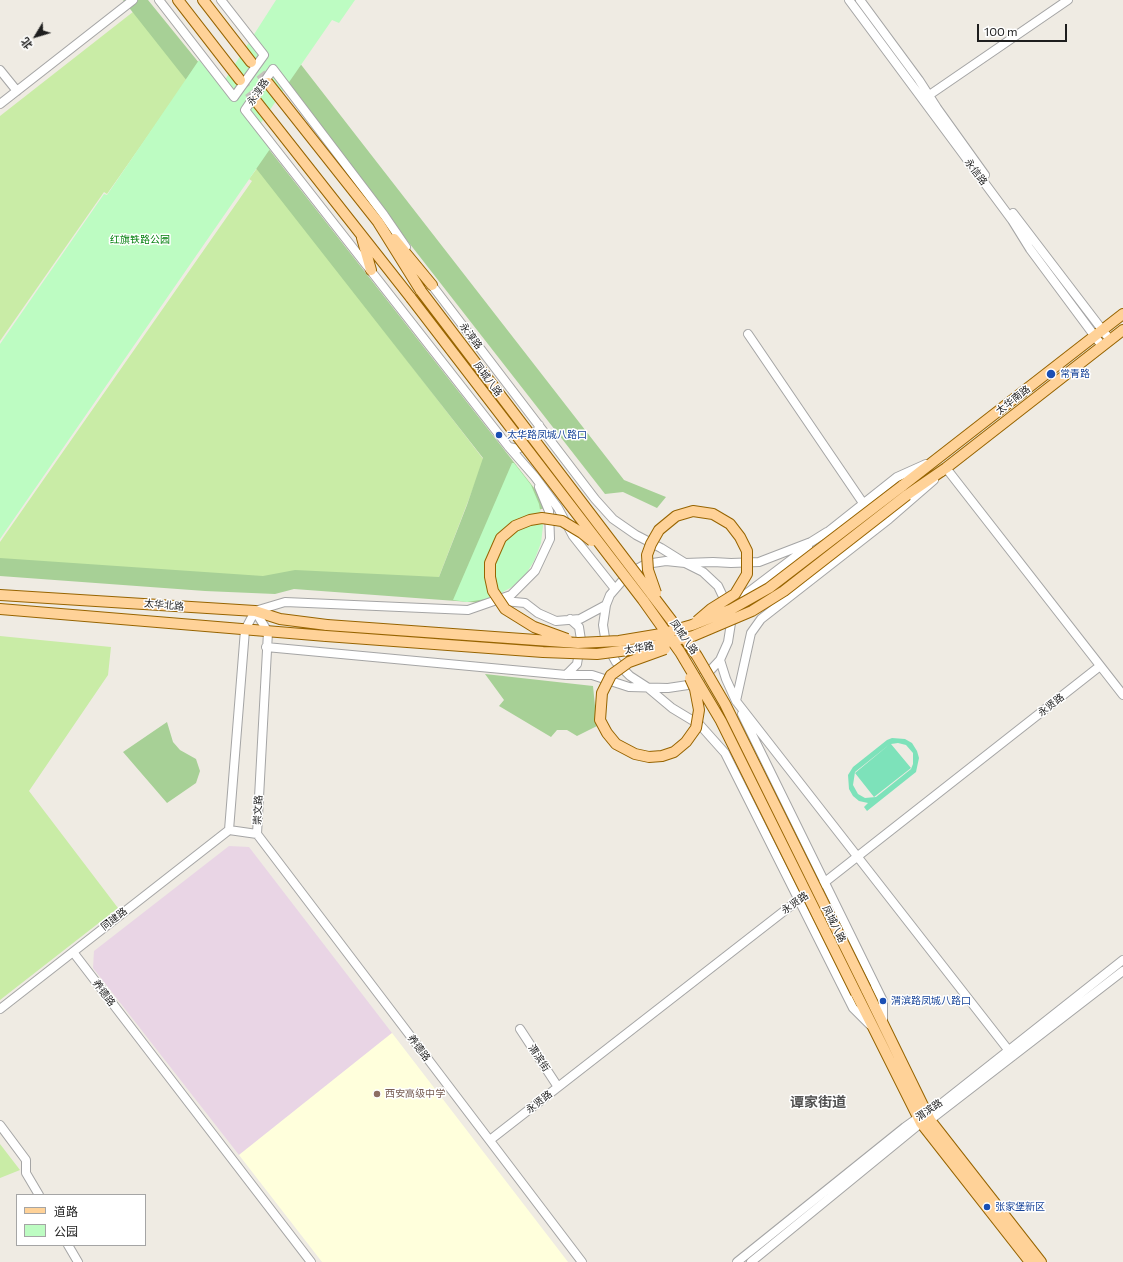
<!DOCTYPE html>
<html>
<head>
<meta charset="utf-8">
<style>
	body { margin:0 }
	#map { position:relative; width:1123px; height:1262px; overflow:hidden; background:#efebe3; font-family:Commissioner,"Noto Sans SC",sans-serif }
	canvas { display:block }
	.legend { position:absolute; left:16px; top:1194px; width:130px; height:52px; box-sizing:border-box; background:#fff; border:1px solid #a5a5a5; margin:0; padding:5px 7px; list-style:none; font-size:12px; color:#1e1e1e }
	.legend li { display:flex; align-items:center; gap:8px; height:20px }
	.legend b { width:20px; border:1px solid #a5a5a5 }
	.north { position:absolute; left:16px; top:16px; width:40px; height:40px; -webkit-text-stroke:3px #fff; paint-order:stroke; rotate:232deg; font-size:11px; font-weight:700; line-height:16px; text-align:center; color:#1e1e1e }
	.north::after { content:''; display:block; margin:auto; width:14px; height:18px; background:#1e1e1e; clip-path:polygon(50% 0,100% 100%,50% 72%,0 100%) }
	.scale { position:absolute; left:977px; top:24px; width:90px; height:18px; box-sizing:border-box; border:2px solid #1e1e1e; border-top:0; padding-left:5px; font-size:12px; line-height:14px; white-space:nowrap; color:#1e1e1e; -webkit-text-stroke:3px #fff; paint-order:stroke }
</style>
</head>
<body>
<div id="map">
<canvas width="1123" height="1262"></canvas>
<ul class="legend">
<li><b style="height:5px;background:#ffd298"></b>道路</li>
<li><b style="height:11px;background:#bdfcc2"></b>公园</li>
</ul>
<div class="north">北</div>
<div class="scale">100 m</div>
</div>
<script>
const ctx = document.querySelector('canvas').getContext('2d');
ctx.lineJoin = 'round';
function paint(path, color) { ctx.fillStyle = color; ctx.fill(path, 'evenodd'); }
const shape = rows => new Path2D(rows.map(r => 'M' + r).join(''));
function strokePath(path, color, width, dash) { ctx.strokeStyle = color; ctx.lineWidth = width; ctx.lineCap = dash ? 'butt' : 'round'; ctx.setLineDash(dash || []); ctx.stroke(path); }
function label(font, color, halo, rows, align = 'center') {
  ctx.font = font + ' Commissioner,"Noto Sans SC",sans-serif'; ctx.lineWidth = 3; ctx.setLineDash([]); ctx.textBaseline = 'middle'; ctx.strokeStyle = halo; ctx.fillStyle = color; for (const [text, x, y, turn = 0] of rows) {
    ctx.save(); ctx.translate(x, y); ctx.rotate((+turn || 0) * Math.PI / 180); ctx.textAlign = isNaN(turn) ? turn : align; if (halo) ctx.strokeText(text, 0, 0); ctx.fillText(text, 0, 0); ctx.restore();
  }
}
paint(shape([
	[229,846,249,847,392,1033,239,1155,93,968,94,951]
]), '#e9d5e5');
paint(shape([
	[392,1033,568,1262,322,1262,239,1155]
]), '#ffffdc');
paint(shape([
	[138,8,190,76,107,194,104,192,0,341,0,116],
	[258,167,484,460,437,582,265,579,0,559,0,542,252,181,249,179],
	[0,636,111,647,108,675,29,791,118,908,0,1000],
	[0,1144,20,1170,0,1178]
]), '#c9eca6');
paint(shape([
	[123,0,148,0,234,106,221,124],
	[285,44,624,480,666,497,657,508,623,492,605,494,271,66],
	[239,111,549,507,517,516,495,598,483,603,294,589,275,594,205,591,0,576,0,558,263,576,295,570,439,577,467,505,483,458,226,130],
	[485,674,593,686,597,726,577,736,567,730,557,730,551,737,499,706,504,700],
	[167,722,173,742,180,750,196,759,200,771,196,783,167,803,123,752]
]), '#a7d096');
paint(shape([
	[276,0,355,0,339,23,332,20,256,130,270,149,0,539,0,344,104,194,107,195,199,60,221,86],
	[512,463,514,463,531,485,539,504,543,526,541,543,534,561,526,574,512,587,492,598,467,602,453,600]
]), '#bdfcc2');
paint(shape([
	[892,738,905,739,912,743,917,751,919,758,916,772,867,811,864,807,868,803,859,801,853,796,849,789,848,775,853,767,887,740],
	[898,743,906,745,913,753,913,764,911,769,876,797,865,798,858,794,853,785,855,772,890,744,855,773,874,797,911,768,891,744]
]), '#7de2ba');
strokePath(shape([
	[251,62,268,83],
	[240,80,256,101]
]), '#c5c2bc', 10, [10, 5]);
const minor = shape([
	[159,0,234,97,264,55,221,0],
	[849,0,1012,220,1030,249,1102,346],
	[860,0,919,80,937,108,985,175],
	[0,70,17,91],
	[925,98,1068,0],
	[0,104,133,0],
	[1013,213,1110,340],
	[406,247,384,215,273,69,245,110,508,446,535,477,558,508,573,536,615,589],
	[428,280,595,499,613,519,636,535,661,548,685,563,713,562,731,563,759,562,811,542,827,532],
	[748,334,863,503],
	[509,447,518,449,537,435,539,425],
	[942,472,946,468,1123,695],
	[934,480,889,519,761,619,751,633,736,701,1013,1056],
	[824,535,897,477,926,464],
	[504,601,525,603,538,613,556,621,580,619,606,605],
	[727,604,746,594,808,547],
	[727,605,718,586,703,572,685,563,666,561,646,564,629,573,610,595,606,605,603,625,606,644,616,662,630,676,647,687,672,708,700,725,725,753,853,1008,870,1025],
	[255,611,285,602,468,610,511,595,535,571,550,539,549,511,539,487],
	[255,611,245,630,229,830,257,834],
	[255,611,268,632,257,834],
	[266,647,566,675,592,675,629,687,668,688,688,685,706,675,720,660,728,642,731,623,729,616],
	[720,660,726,679,736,701],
	[566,675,577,664,581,640,579,627,570,619],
	[742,714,883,1001,883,1023],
	[257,834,582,1262],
	[73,952,311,1262],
	[0,1009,229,830],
	[520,1029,558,1087],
	[0,1125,26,1160,26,1173,39,1195],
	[490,1140,788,908,825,882,1100,666],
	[68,1245,78,1262],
	[737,1262,905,1127,919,1117,927,1115,1123,960],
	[751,1262,921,1123,930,1120,1123,971]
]);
const major = shape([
	[178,0,240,80],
	[203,0,251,62],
	[268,83,378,222,421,291],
	[256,101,411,298],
	[362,238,371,270],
	[394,239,432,285],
	[902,486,1123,314],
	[907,495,946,468,1123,330],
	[0,595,255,611,280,619,327,625],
	[0,609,326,636],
	[866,989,930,1120,1041,1262],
	[856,993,921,1123,1030,1262]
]);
strokePath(minor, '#a5a5a5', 10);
strokePath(major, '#976400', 12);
strokePath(minor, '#fff', 8);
strokePath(major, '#ffd298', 10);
const majorBridge = shape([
	[421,291,681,633,697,656,725,704,866,989],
	[411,298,643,600,680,652,721,721,856,993],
	[656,593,648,570,647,555,651,544,659,530,676,516,693,511,713,514,730,524,740,537,747,551,747,574,735,594,711,609,697,621],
	[327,625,578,643,619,641,661,634,692,625,730,610,769,588,902,486],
	[326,636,543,652,597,654,644,648,693,636,752,611,784,591,907,495],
	[567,639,534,627,505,609,493,591,490,577,490,563,501,538,515,526,530,520,542,518,562,521,582,533,592,541],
	[665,649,629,662,611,675,602,693,600,720,607,733,616,744,635,754,649,757,662,756,674,752,686,742,696,728,699,710,695,689,690,678]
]);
strokePath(majorBridge, '#976400', 12, []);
strokePath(majorBridge, '#ffd298', 10);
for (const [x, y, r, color] of [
	[1051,374,5,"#1a4fb4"],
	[499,435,4,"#1a4fb4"],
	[883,1001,4,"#1a4fb4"],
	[377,1094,4,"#8d6e63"],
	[987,1207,4,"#1a4fb4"]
]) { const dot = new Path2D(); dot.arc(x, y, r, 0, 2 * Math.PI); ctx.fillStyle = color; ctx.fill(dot); strokePath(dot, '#fff', 1.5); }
label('10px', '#1e1e1e', '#fff', [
	["永淳路",258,92,-56],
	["永信路",976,172,53],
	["永淳路",471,336,53],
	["凤城八路",488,379,53],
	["太华南路",1013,400,-38],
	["太华北路",164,605,5],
	["凤城八路",684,637,55],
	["太华路",639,648,-10],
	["永贤路",1051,705,-38],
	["崇文路",258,810,-87],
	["永贤路",795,903,-35],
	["同建路",114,919,-38],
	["凤城八路",834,924,64],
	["养德路",104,993,53],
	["养德路",419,1048,53],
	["渭滨街",539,1058,57],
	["永贤路",539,1102,-38],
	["渭滨路",929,1110,-34]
]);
label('10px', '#068110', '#fff', [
	["红旗铁路公园",140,240]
]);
label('10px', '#164399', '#fff', [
	["常青路",1060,374],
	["太华路凤城八路口",507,435],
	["渭滨路凤城八路口",891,1001],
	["张家堡新区",995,1207]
], 'left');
label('10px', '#785e54', '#fff', [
	["西安高级中学",385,1094]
], 'left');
label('bold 14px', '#515151', '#fff', [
	["谭家街道",818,1102]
]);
</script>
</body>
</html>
